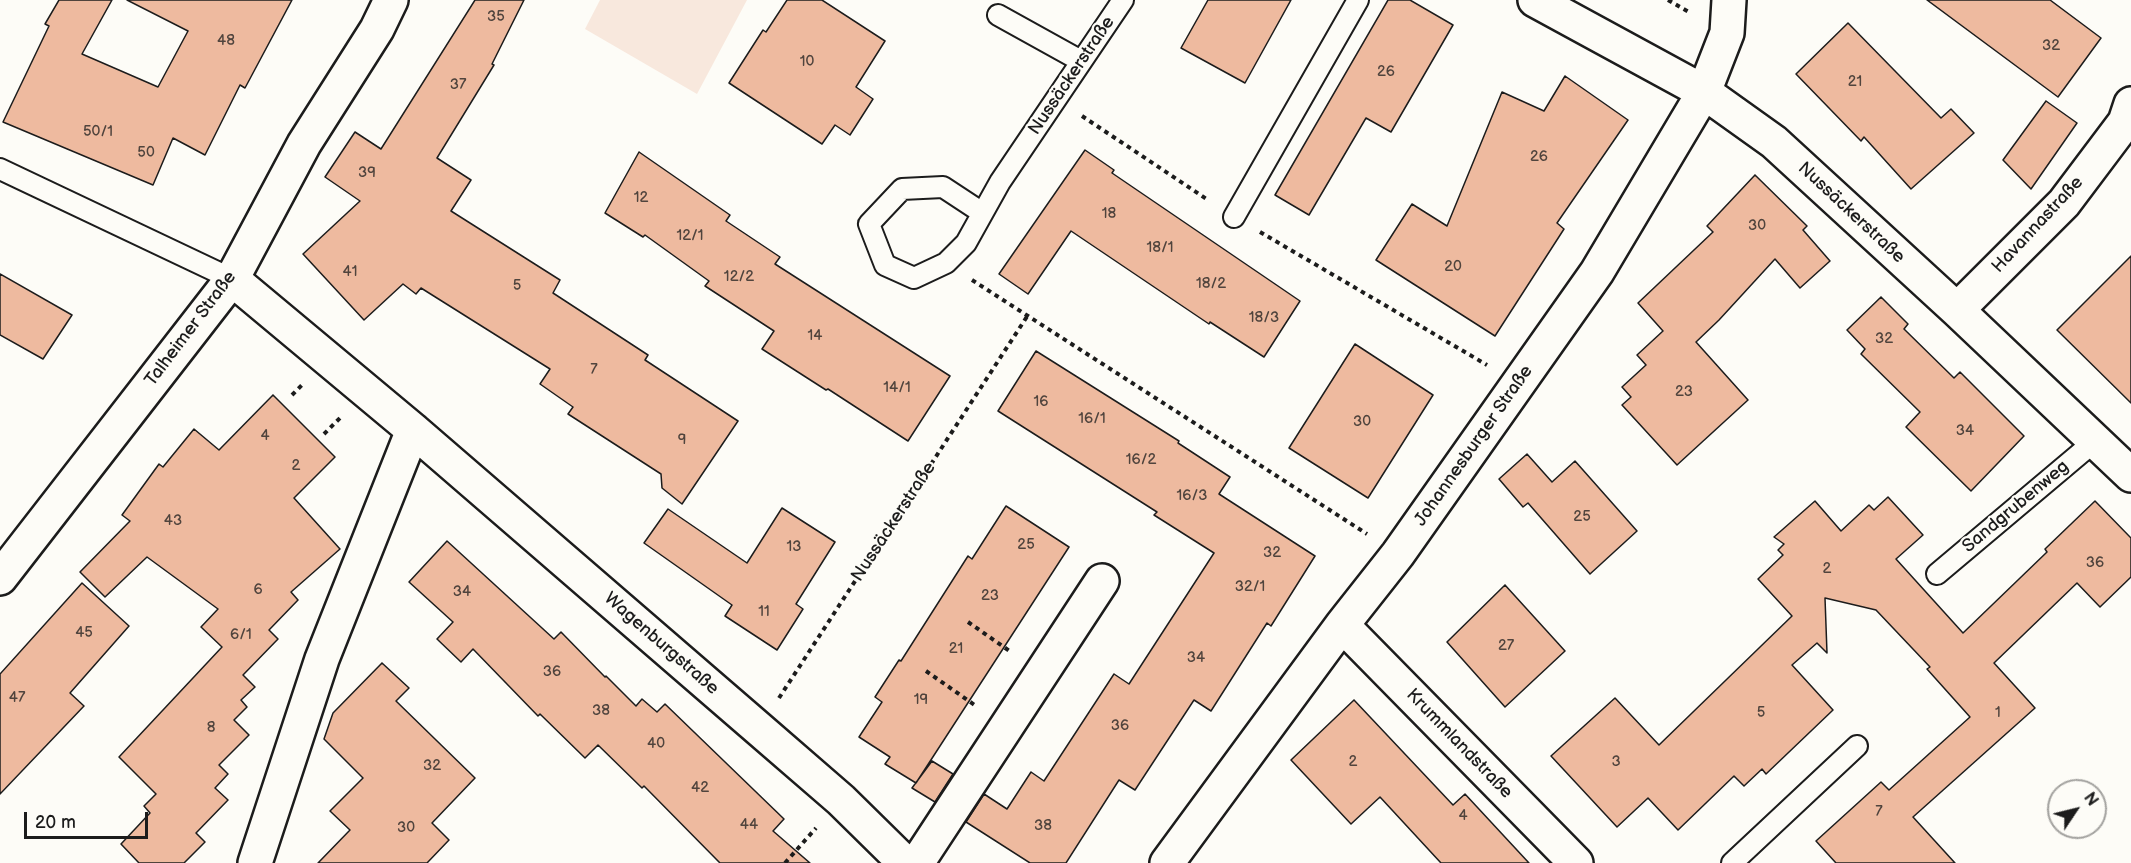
<!DOCTYPE html>
<html>
<head>
<meta charset="utf-8">
<style>
	body { margin:0 }
	#map { position:relative; width:2131px; height:863px; overflow:hidden; background:#fdfcf7; font-family:"Balsamiq Sans",sans-serif }
	canvas { display:block }
	.north { position:absolute; left:2047px; top:779px; width:60px; height:60px; box-sizing:border-box; background:#fdfcf7; border:2px solid #a3a29f; border-radius:50%; rotate:55deg; font-size:16px; font-weight:700; line-height:24px; text-align:center; color:#1c1c1c }
	.north::after { content:''; display:block; margin:auto; width:21px; height:27px; background:#1c1c1c; clip-path:polygon(50% 0,100% 100%,50% 72%,0 100%) }
	.scale { position:absolute; left:24px; top:812px; width:124px; height:27px; box-sizing:border-box; border:3px solid #1c1c1c; border-top:0; padding-left:8px; font-size:18px; line-height:21px; white-space:nowrap; color:#1c1c1c; -webkit-text-stroke:4px #fdfcf7; paint-order:stroke }
</style>
</head>
<body>
<div id="map">
<canvas width="2131" height="863"></canvas>
<div class="north">N</div>
<div class="scale">20 m</div>
</div>
<script>
const ctx = document.querySelector('canvas').getContext('2d');
ctx.lineJoin = 'round';
function paint(path, color) { ctx.fillStyle = color; ctx.fill(path, 'evenodd'); }
const shape = rows => new Path2D(rows.map(r => 'M' + r).join(''));
function strokePath(path, color, width, dash) { ctx.strokeStyle = color; ctx.lineWidth = width; ctx.lineCap = dash ? 'butt' : 'round'; ctx.setLineDash(dash || []); ctx.stroke(path); }
function label(font, color, halo, rows, align = 'center') {
  ctx.font = font + ' "Balsamiq Sans",sans-serif'; ctx.lineWidth = 4.5; ctx.setLineDash([]); ctx.textBaseline = 'middle'; ctx.strokeStyle = halo; ctx.fillStyle = color; for (const [text, x, y, turn = 0] of rows) {
    ctx.save(); ctx.translate(x, y); ctx.rotate((+turn || 0) * Math.PI / 180); ctx.textAlign = isNaN(turn) ? turn : align; if (halo) ctx.strokeText(text, 0, 0); ctx.fillText(text, 0, 0); ctx.restore();
  }
}
paint(shape([
	[600,0,747,0,697,94,585,29]
]), '#f8e8dd');
const building = shape([
	[59,0,112,0,82,54,158,87,188,31,127,0,292,0,245,88,240,85,205,155,173,138,153,185,3,122,49,26,45,24,59,0],
	[475,0,524,0,492,64,494,65,437,158,471,180,451,211,560,280,553,293,648,355,645,360,738,421,682,504,662,488,661,474,568,414,573,407,540,384,550,369,421,288,416,294,403,284,364,320,303,254,360,201,325,177,355,132,381,149,475,0],
	[787,0,822,0,885,41,856,87,873,99,850,135,835,125,822,144,729,83,763,30,766,32,787,0],
	[1208,0,1291,0,1245,83,1181,48,1208,0],
	[1388,0,1410,0,1453,25,1391,132,1366,118,1309,215,1275,195,1388,0],
	[1927,0,2050,0,2101,38,2058,97,1927,0],
	[1848,23,1941,118,1951,109,1974,133,1911,189,1864,137,1861,141,1796,74,1848,23],
	[1565,76,1628,120,1557,223,1564,229,1495,336,1376,260,1412,204,1447,226,1502,92,1544,111,1565,76],
	[2046,101,2077,123,2031,189,2003,160,2046,101],
	[1085,150,1114,170,1112,173,1300,301,1264,357,1210,322,1209,324,1071,231,1028,294,999,274,1085,150],
	[639,152,730,215,726,221,780,257,775,264,950,376,908,441,828,389,826,390,762,349,774,331,705,286,709,281,645,235,643,237,605,213,639,152],
	[1755,175,1807,226,1803,230,1830,261,1800,288,1775,259,1719,320,1696,342,1748,400,1677,465,1622,405,1631,397,1622,387,1646,365,1637,355,1663,331,1638,303,1713,232,1707,226,1755,175],
	[2131,256,2131,403,2057,330,2131,256],
	[0,274,72,315,43,359,0,335,0,274],
	[1881,297,1908,324,1904,329,1954,378,1960,372,2024,436,1971,491,1906,427,1920,412,1861,354,1865,349,1847,330,1881,297],
	[1355,344,1433,395,1368,498,1289,448,1355,344],
	[1036,351,1179,441,1178,443,1230,477,1219,494,1315,556,1271,626,1267,623,1211,711,1194,700,1135,790,1119,780,1066,863,1030,863,966,822,984,794,1007,809,1031,772,1044,781,1114,674,1129,684,1214,553,1154,515,1157,512,998,411,1036,351],
	[273,395,335,457,294,498,340,549,291,592,298,600,269,630,278,639,243,675,255,687,241,700,247,707,234,720,249,735,219,765,228,774,215,788,228,800,196,833,205,842,184,863,139,863,121,844,150,813,144,806,156,794,119,757,222,647,201,627,218,609,147,557,105,597,80,572,130,521,122,515,159,464,163,467,194,429,219,450,273,395],
	[1527,454,1552,482,1575,461,1637,531,1590,574,1528,503,1523,507,1499,479,1527,454],
	[1888,497,1923,535,1896,559,1963,633,2047,552,2045,549,2095,501,2131,538,2131,577,2100,607,2077,583,1994,663,2035,708,1913,817,1955,863,1836,863,1816,841,1881,782,1889,790,1970,717,1927,669,1930,667,1876,610,1825,598,1827,653,1817,643,1792,665,1833,710,1766,774,1762,769,1744,786,1734,776,1678,830,1648,798,1617,827,1551,756,1615,698,1659,745,1792,616,1758,579,1783,555,1778,550,1784,544,1774,537,1815,501,1841,531,1869,505,1874,510,1888,497],
	[1006,506,1069,547,916,783,885,764,890,757,859,737,882,702,875,697,899,660,901,661,968,556,972,559,1006,506],
	[782,508,835,542,796,604,803,609,777,650,725,616,732,605,644,543,668,509,747,563,782,508],
	[447,541,554,639,561,632,605,677,606,676,636,706,642,699,657,712,665,704,784,819,773,831,810,863,720,863,644,786,642,788,598,745,585,758,540,714,538,716,473,649,461,662,437,639,453,622,409,582,447,541],
	[82,583,129,626,70,693,84,706,0,794,0,674,82,583],
	[1505,585,1565,651,1505,707,1447,642,1505,585],
	[382,663,409,688,396,701,475,778,432,823,449,840,427,863,318,863,350,830,330,811,363,778,324,739,333,713,382,663],
	[1354,700,1453,805,1465,794,1529,863,1441,863,1380,797,1351,824,1291,760,1354,700],
	[932,761,953,774,935,802,912,788,932,761]
]);
paint(building, '#eeba9f');
strokePath(building, '#1c1c1c', 1.5);
const service = shape([
	[998,15,1081,61],
	[0,169,232,279],
	[981,212,943,187,902,189,869,224,885,265,914,278,946,263,966,243,1000,182,1123,0],
	[1234,217,1358,0],
	[1937,574,2095,441],
	[1732,863,1857,746]
]);
const minor = shape([
	[1535,0,1704,92,1774,142,1957,310,2131,475],
	[232,279,413,430,759,729,841,800,905,863],
	[1957,310,2064,203,2125,122,2131,104],
	[1342,625,1576,863],
	[255,863,322,659,413,430],
	[917,863,1102,581],
	[1167,863,1342,625,1398,554,1597,272,1704,92,1727,33,1729,0]
]);
const tertiary = shape([
	[0,578,232,279,304,144,377,29,391,0]
]);
strokePath(service, '#1c1c1c', 24);
strokePath(minor, '#1c1c1c', 38);
strokePath(tertiary, '#1c1c1c', 38);
strokePath(shape([
	[1668,0,1689,12],
	[1082,116,1208,200],
	[1260,232,1487,365],
	[972,280,1367,534],
	[292,395,302,385],
	[324,434,341,417],
	[968,622,1011,652],
	[926,671,976,706],
	[779,698,1028,315],
	[785,863,816,828]
]), '#1c1c1c', 4, [4.5, 4.5]);
strokePath(service, '#fdfcf7', 20);
strokePath(minor, '#fdfcf7', 33);
strokePath(tertiary, '#fdfcf7', 33);
label('15px', '#50443d', null, [
	["35",496,17],
	["48",226,41],
	["32",2051,46],
	["10",807,62],
	["26",1386,72],
	["21",1855,82],
	["37",458,85],
	["50/1",98,132],
	["50",146,153],
	["26",1539,157],
	["39",367,173],
	["12",641,198],
	["18",1109,214],
	["30",1757,226],
	["12/1",690,236],
	["18/1",1160,248],
	["20",1453,267],
	["41",350,272],
	["12/2",739,277],
	["18/2",1211,284],
	["5",517,286],
	["18/3",1264,318],
	["14",815,336],
	["32",1884,339],
	["7",594,370],
	["14/1",897,388],
	["23",1684,392],
	["16",1041,402],
	["16/1",1092,419],
	["30",1362,422],
	["34",1965,431],
	["4",265,436],
	["9",682,440],
	["16/2",1141,460],
	["2",296,466],
	["16/3",1192,496],
	["25",1582,517],
	["43",173,521],
	["25",1026,545],
	["13",794,547],
	["32",1272,553],
	["36",2095,563],
	["2",1827,569],
	["32/1",1250,587],
	["6",258,590],
	["34",462,592],
	["23",990,596],
	["11",764,612],
	["45",84,633],
	["6/1",241,635],
	["27",1506,646],
	["21",956,649],
	["34",1196,658],
	["36",552,672],
	["47",17,698],
	["19",921,700],
	["38",601,711],
	["5",1761,713],
	["1",1998,713],
	["36",1120,726],
	["8",211,728],
	["40",656,744],
	["2",1353,762],
	["3",1616,762],
	["32",432,766],
	["42",700,788],
	["7",1879,812],
	["4",1463,816],
	["44",749,825],
	["38",1043,826],
	["30",406,828]
]);
label('18px', '#1c1c1c', '#fdfcf7', [
	["Nussäckerstraße",1072,76,-56],
	["Nussäckerstraße",1851,213,43],
	["Havannastraße",2038,225,-47],
	["Talheimer Straße",191,329,-53],
	["Johannesburger Straße",1474,446,-55],
	["Sandgrubenweg",2016,507,-40],
	["Nussäckerstraße",894,522,-57],
	["Wagenburgstraße",661,644,41],
	["Krummlandstraße",1459,744,46]
]);
</script>
</body>
</html>
